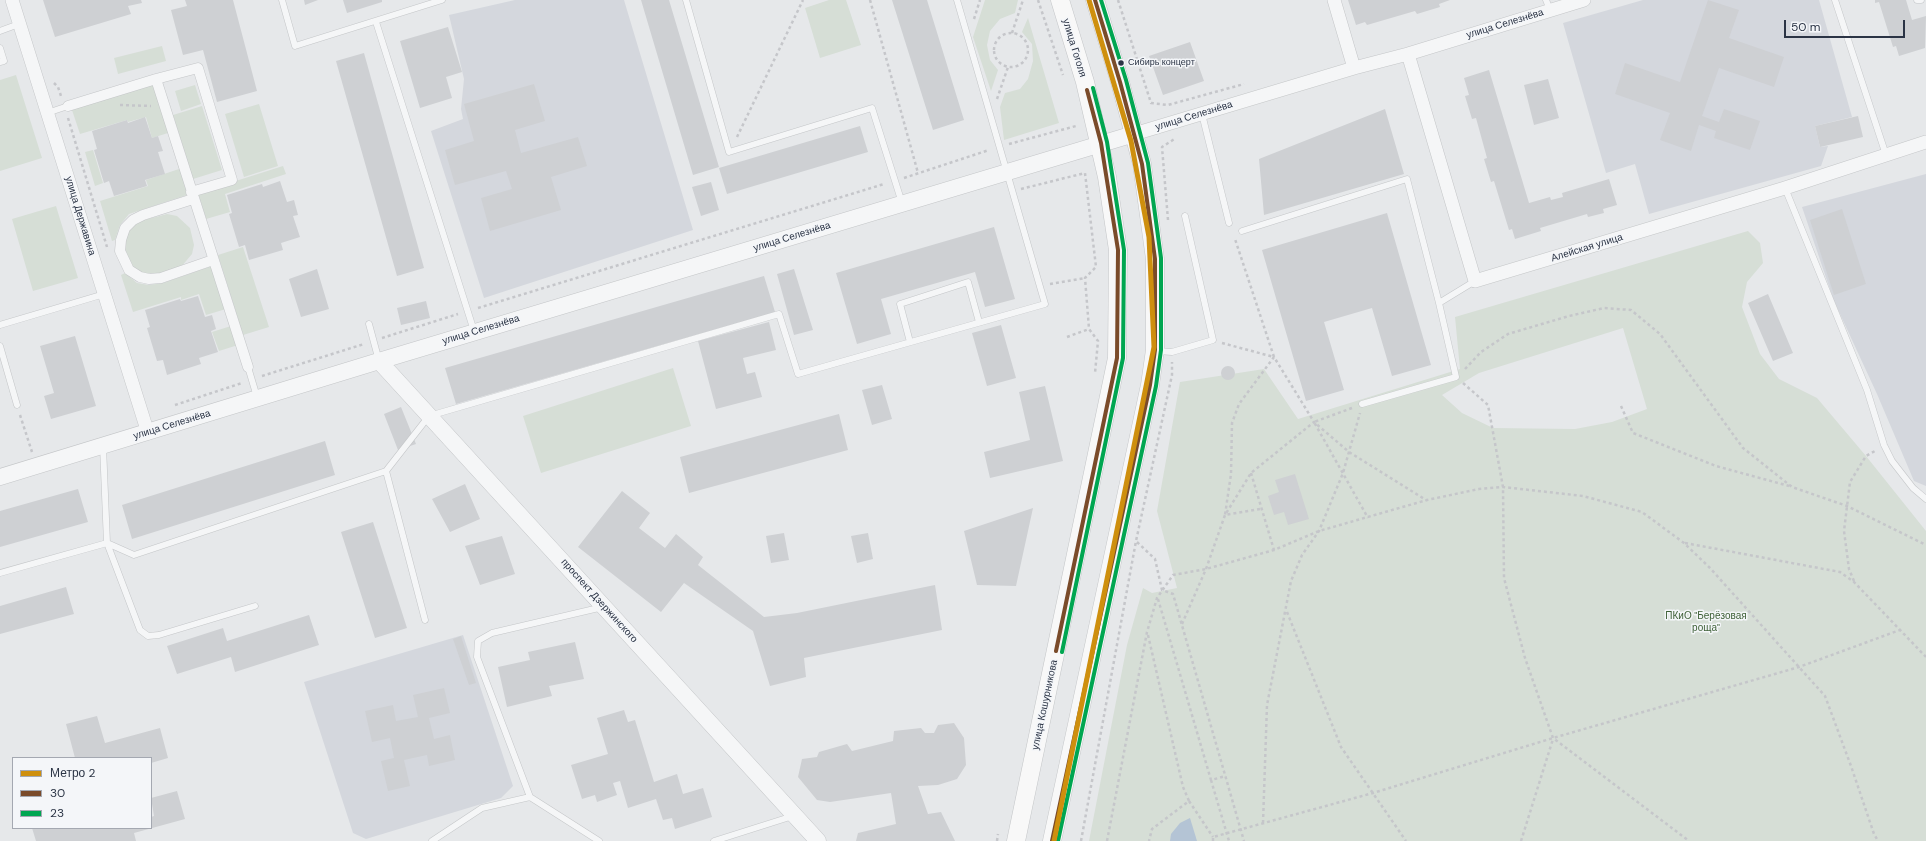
<!DOCTYPE html>
<html>
<head>
<meta charset="utf-8">
<style>
	body { margin:0 }
	#map { position:relative; width:1926px; height:841px; overflow:hidden; background:#e6e8ea; font-family:"DM Sans",sans-serif }
	canvas { display:block }
	.legend { position:absolute; left:12px; top:757px; width:140px; height:72px; box-sizing:border-box; background:#f4f6f9; border:1px solid #a4a8b1; margin:0; padding:5px 7px; list-style:none; font-size:12px; color:#2b3445 }
	.legend li { display:flex; align-items:center; gap:8px; height:20px }
	.legend b { width:20px; border:1px solid #a4a8b1 }
	.scale { position:absolute; left:1784px; top:20px; width:121px; height:18px; box-sizing:border-box; border:2px solid #2b3445; border-top:0; padding-left:5px; font-size:12px; line-height:14px; white-space:nowrap; color:#2b3445; -webkit-text-stroke:3px #f4f6f9; paint-order:stroke }
</style>
</head>
<body>
<div id="map">
<canvas width="1926" height="841"></canvas>
<ul class="legend">
<li><b style="height:5px;background:#ce8f0e"></b>Метро 2</li>
<li><b style="height:5px;background:#7a4b2a"></b>30</li>
<li><b style="height:5px;background:#00a651"></b>23</li>
</ul>
<div class="scale">50 m</div>
</div>
<script>
const ctx = document.querySelector('canvas').getContext('2d');
ctx.lineJoin = 'round';
function paint(path, color) { ctx.fillStyle = color; ctx.fill(path, 'evenodd'); }
const shape = rows => new Path2D(rows.map(r => 'M' + r).join(''));
function strokePath(path, color, width, dash) { ctx.strokeStyle = color; ctx.lineWidth = width; ctx.lineCap = dash ? 'butt' : 'round'; ctx.setLineDash(dash || []); ctx.stroke(path); }
function label(font, color, halo, rows, align = 'center') {
  ctx.font = font + ' "DM Sans",sans-serif'; ctx.lineWidth = 3; ctx.setLineDash([]); ctx.textBaseline = 'middle'; ctx.strokeStyle = halo; ctx.fillStyle = color; for (const [text, x, y, turn = 0] of rows) {
    ctx.save(); ctx.translate(x, y); ctx.rotate((+turn || 0) * Math.PI / 180); ctx.textAlign = isNaN(turn) ? turn : align; if (halo) ctx.strokeText(text, 0, 0); ctx.fillText(text, 0, 0); ctx.restore();
  }
}
paint(shape([
	[515,0,624,0,693,230,484,298,431,131,463,119,461,109,464,79,449,15],
	[1643,0,1819,0,1852,117,1815,126,1820,147,1828,146,1821,166,1649,214,1635,164,1606,173,1563,23],
	[1926,174,1926,486,1914,481,1877,394,1834,301,1802,207],
	[463,635,513,786,501,798,366,839,353,833,304,682]
]), '#d4d7dd');
paint(shape([
	[829,0,846,0,861,45,820,58,805,8],
	[985,0,1018,0,1015,13,1000,19,990,31,987,45,990,60,998,70,991,91,973,37],
	[1028,18,1059,123,1004,140,1000,107,1005,93,1020,89,1028,79,1033,61,1032,44,1022,32],
	[162,46,166,61,118,74,114,58],
	[16,75,42,158,0,171,0,80],
	[155,82,168,133,152,138,146,117,128,122,127,120,80,134,71,107],
	[195,85,201,104,181,111,175,91],
	[259,104,278,166,244,177,225,114],
	[202,106,222,170,193,179,173,115],
	[93,150,103,183,95,186,85,152],
	[178,164,190,194,129,214,120,225,115,240,112,241,100,201,148,186,146,180,179,169],
	[283,166,286,174,225,194,230,212,206,219,198,193],
	[56,206,78,278,33,291,12,219],
	[167,214,177,216,190,228,194,245,192,254,181,267,159,274,142,273,134,267,128,260,125,250,125,241,129,231,135,224,144,220],
	[1748,231,1760,243,1763,263,1747,282,1742,307,1760,354,1779,379,1817,398,1866,456,1926,531,1926,841,1089,841,1127,645,1143,588,1152,593,1177,588,1157,511,1180,382,1264,369,1298,419,1460,369,1455,317],
	[1623,328,1647,409,1612,422,1575,429,1493,428,1462,413,1442,395,1479,373],
	[243,247,269,327,243,335,218,255],
	[212,266,226,309,206,315,199,294,181,300,181,297,133,312,121,275,125,273,137,283,149,285,163,283],
	[231,326,238,345,219,351,212,332],
	[673,368,691,426,541,473,523,416]
]), '#d6ded6');
paint(shape([
	[1190,818,1197,841,1170,841,1171,834,1180,823]
]), '#b4c4d5');
paint(shape([
	[43,0,141,0,142,3,128,6,131,14,55,37],
	[185,0,233,0,257,91,217,102,203,50,183,55,171,10,187,6],
	[304,0,318,0,305,5],
	[343,0,382,0,382,2,347,13],
	[641,0,669,0,719,167,693,175],
	[892,0,927,0,964,120,933,130],
	[1348,0,1450,0,1439,4,1440,7,1417,14,1415,11,1367,25,1365,22,1356,25],
	[1708,0,1739,10,1729,38,1784,57,1774,87,1719,68,1702,116,1719,122,1724,109,1760,121,1750,150,1714,138,1716,131,1699,125,1691,151,1660,140,1670,113,1615,94,1625,63,1680,82],
	[1875,0,1906,0,1912,20,1926,16,1925,48,1899,56,1896,46,1893,47,1879,2,1875,3],
	[448,27,462,72,446,77,452,98,420,108,400,41],
	[1190,42,1204,81,1163,95,1149,56],
	[364,53,424,268,397,276,336,61],
	[1489,70,1529,203,1550,197,1551,200,1563,197,1562,193,1609,179,1617,205,1603,209,1604,213,1588,217,1587,214,1540,228,1541,231,1515,239,1512,229,1509,230,1494,181,1491,182,1484,159,1487,158,1476,118,1472,119,1465,96,1469,95,1464,78],
	[1548,79,1559,118,1534,125,1524,85],
	[534,84,545,121,515,130,521,153,578,137,587,166,551,177,561,210,490,231,481,198,512,189,506,171,455,185,445,150,474,141,464,104],
	[1385,109,1404,174,1264,215,1259,159],
	[1858,116,1863,137,1820,147,1815,126],
	[145,117,152,138,158,136,163,151,158,152,165,174,145,180,147,186,114,196,109,181,104,183,94,150,97,149,92,131,127,120,128,123],
	[860,126,868,152,727,194,719,168],
	[280,181,287,202,294,200,298,215,293,216,300,237,281,243,283,250,249,260,245,245,239,247,229,214,232,213,227,195,262,184,263,187],
	[711,182,719,210,701,216,692,187],
	[1842,209,1866,284,1834,295,1810,220],
	[1387,213,1431,365,1392,376,1372,308,1324,322,1344,390,1306,401,1262,250],
	[994,227,1015,299,985,307,975,272,881,299,891,334,857,344,836,273],
	[317,269,329,309,301,317,289,279],
	[794,269,813,330,794,335,777,274],
	[764,276,775,312,456,404,445,368],
	[1768,294,1793,353,1773,361,1748,303],
	[198,296,205,317,212,315,216,329,211,331,218,352,199,358,201,364,167,375,163,360,157,361,147,328,150,327,145,310,180,299,181,301],
	[426,301,430,318,401,325,397,308],
	[769,322,776,350,743,358,747,374,755,372,762,397,716,409,698,341],
	[1001,325,1016,378,987,386,972,333],
	[75,336,96,406,51,419,44,396,54,393,40,346],
	'1221 373a7 7 0 1 1 14 0a7 7 0 1 1-14 0Z',
	[882,385,892,419,872,425,862,390],
	[1045,386,1063,461,990,478,984,452,1030,440,1019,392],
	[401,407,416,444,398,450,384,414],
	[839,414,848,450,689,493,680,457],
	[325,441,335,475,132,539,122,505],
	[1295,474,1309,519,1288,525,1284,512,1274,515,1268,496,1279,492,1275,480],
	[465,484,480,519,450,532,432,499],
	[78,489,88,522,0,547,0,511],
	[622,491,650,513,639,528,665,548,676,534,703,557,698,565,764,617,797,613,935,585,942,630,804,658,806,677,770,686,753,631,684,583,661,612,578,547],
	[1033,508,1016,586,977,585,964,531],
	[373,522,407,628,375,638,341,532],
	[784,533,789,560,771,563,766,536],
	[868,533,873,559,857,563,851,536],
	[502,536,515,574,480,585,465,546],
	[66,587,74,614,0,634,0,606],
	[309,615,319,645,235,672,231,657,177,674,167,646,223,628,227,641],
	[461,636,476,683,469,685,453,639],
	[575,642,584,679,549,686,552,696,507,707,498,667,530,660,528,652],
	[444,688,450,713,429,718,434,739,450,735,455,760,429,766,427,755,404,760,410,786,388,791,381,761,394,758,390,738,372,742,365,711,393,705,396,721,418,717,413,695],
	[624,710,628,722,635,720,654,782,677,774,683,794,703,788,712,817,675,829,672,818,663,820,656,799,628,808,620,781,613,783,617,795,597,802,595,795,582,799,571,765,608,754,597,718],
	[97,716,105,743,160,728,168,758,151,763,151,758,75,758,66,724],
	[954,723,964,738,966,765,957,779,938,785,918,786,928,814,941,812,955,841,856,841,858,833,896,824,891,793,830,802,817,800,798,777,802,759,817,757,819,752,847,744,852,751,893,741,894,731,921,728,925,733,934,733,938,725],
	[177,791,185,819,134,833,136,841,36,841,32,828,151,828,151,817,154,816,151,798]
]), '#ced0d3');
const service = shape([
	[282,0,295,46,442,0],
	[686,0,729,152,872,108,902,203],
	[1546,0,1550,10],
	[1835,0,1886,155],
	[1917,0,1921,0],
	[376,22,474,331],
	[0,31,19,24],
	[0,48,4,61,0,62],
	[47,113,68,106],
	[1202,114,1229,223],
	[1785,188,1867,390,1884,445,1892,461,1913,488,1926,499],
	[1242,231,1407,179,1439,303],
	[369,324,379,361],
	[0,325,104,294],
	[910,342,900,304,968,282,979,322],
	[0,346,17,405],
	[1157,351,1172,352,1213,340,1185,216],
	[248,367,257,397],
	[1362,404,1456,377,1439,303,1475,281],
	[103,446,107,543,134,555,386,471,429,416,779,314,798,374,1045,304,957,0],
	[386,471,425,620],
	[0,573,107,543,140,630,148,636,159,635,255,606],
	[530,797,477,657,478,641,492,633,603,607],
	[432,841,482,808,530,797,599,841],
	[714,841,793,816]
]);
const pedestrian = shape([
	[156,79,198,68,232,180,191,192],
	[68,106,156,79,248,367],
	[193,199,143,215,133,220,125,228,121,240,120,251,129,270,140,277,149,279,161,278,213,260]
]);
const minor = shape([
	[12,0,148,433],
	[1334,0,1354,68],
	[1408,54,1475,281,1785,188,1926,142],
	[1134,134,1354,68,1408,54,1584,0]
]);
const tertiary = shape([
	[379,361,818,841],
	[0,477,379,361,1134,134]
]);
const secondary = shape([
	[1016,841,1117,358,1118,250,1107,177,1085,82,1060,0],
	[1052,841,1150,385,1155,350,1155,259,1142,164,1120,82,1095,0]
]);
strokePath(service, '#c4c6c8', 7);
strokePath(pedestrian, '#c4c6c8', 11);
strokePath(minor, '#c4c6c8', 14);
strokePath(tertiary, '#c4c6c8', 17);
strokePath(secondary, '#c4c6c8', 19);
strokePath(shape([
	[870,0,918,173],
	[1038,0,1063,75],
	[1118,0,1151,103,1168,105,1244,84],
	[974,19,980,0],
	'994 50a17 17 0 1 1 34 0a17 17 0 1 1-34 0Z',
	[1012,33,1023,0],
	[54,83,58,87,61,96],
	[997,99,1008,67],
	[120,105,151,106],
	[68,118,107,247],
	[737,137,803,0],
	[1009,144,1076,126,1076,125],
	[904,178,989,150],
	[1021,189,1085,173,1096,267,1085,278,1089,329,1098,341,1095,373],
	[1168,220,1162,147,1176,138],
	[1050,284,1085,278],
	[478,308,884,184],
	[1067,337,1089,329],
	[382,338,458,314],
	[1222,343,1274,357,1235,239],
	[1465,369,1481,352,1508,334,1569,316,1604,308,1631,310,1660,334,1743,448,1792,487,1847,506,1926,545],
	[262,376,364,344],
	[1463,383,1488,405,1503,487,1504,578,1525,658,1553,738,1689,841],
	[175,405,242,383],
	[1621,406,1633,433,1716,466,1789,486],
	[1352,408,1314,422,1368,518],
	[20,415,32,452],
	[1251,473,1274,550],
	[1260,509,1225,515,1231,474,1232,423,1239,404,1274,357,1314,422],
	[1137,542,1155,559,1162,590,1173,594,1244,841],
	[1685,543,1840,572,1854,582,1926,657],
	[1854,581,1849,569,1844,531,1850,482,1866,456,1875,451],
	[1158,599,1211,780,1226,776],
	[1287,612,1341,747,1406,841],
	[1182,624,1206,569,1225,515,1251,473,1314,422,1349,452,1426,500],
	[1148,635,1183,787,1189,801,1152,829,1149,841],
	[1211,780,1229,841],
	[1189,801,1213,837],
	[1263,823,1267,705,1291,581,1302,555,1319,531,1343,473,1360,413],
	[997,841,998,834],
	[1081,841,1136,541,1172,375,1172,362],
	[1107,841,1147,632,1157,598,1173,575,1206,569,1274,550,1319,531,1427,500,1479,489,1503,487,1583,496,1642,512,1684,543,1710,568,1825,696,1851,766,1874,834,1878,841],
	[1213,841,1213,837,1373,793,1553,738,1799,667,1900,630],
	[1521,841,1553,739]
]), '#c5c6ca', 2.5, [3, 3]);
strokePath(service, '#f5f6f7', 6);
strokePath(pedestrian, '#f5f6f7', 10);
strokePath(minor, '#f5f6f7', 13);
strokePath(tertiary, '#f5f6f7', 16);
strokePath(secondary, '#f8f8f8', 18);
strokePath(shape([
	[1056,651,1117,358,1118,250,1101,143,1087,90],
	[1052,841,1150,385,1155,350,1155,259,1142,164,1120,82,1095,0]
]), '#7a4b2a', 4);
strokePath(shape([
	[1062,652,1123,358,1124,250,1107,142,1093,88],
	[1058,841,1156,386,1161,350,1161,258,1148,163,1126,80,1101,0]
]), '#00a651', 4);
strokePath(shape([
	[1054,841,1154,347,1149,237,1131,141,1089,0]
]), '#ce8f0e', 5);
for (const [x, y, r, color] of [
	[1121,63,3.5,"#2b3445"]
]) { const dot = new Path2D(); dot.arc(x, y, r, 0, 2 * Math.PI); ctx.fillStyle = color; ctx.fill(dot); strokePath(dot, '#f4f6f9', 1.5); }
label('9px', '#2b3445', '#f4f6f9', [
	["Сибирь концерт",1128,63]
], 'left');
label('10px', '#2b3445', '#f4f6f9', [
	["улица Селезнёва",1505,24,-17],
	["улица Гоголя",1074,48,73],
	["улица Селезнёва",1194,116,-17],
	["улица Державина",80,216,73],
	["улица Селезнёва",792,237,-17],
	["Алейская улица",1587,248,-17],
	["улица Селезнёва",481,330,-17],
	["улица Селезнёва",172,425,-17],
	["проспект Дзержинского",599,601,48],
	["улица Кошурникова",1045,705,-78]
]);
label('10px', '#3f6138', '#f4f6f9', [
	["ПКиО \"Берёзовая",1706,616],
	["роща\"",1706,628]
]);
</script>
</body>
</html>
